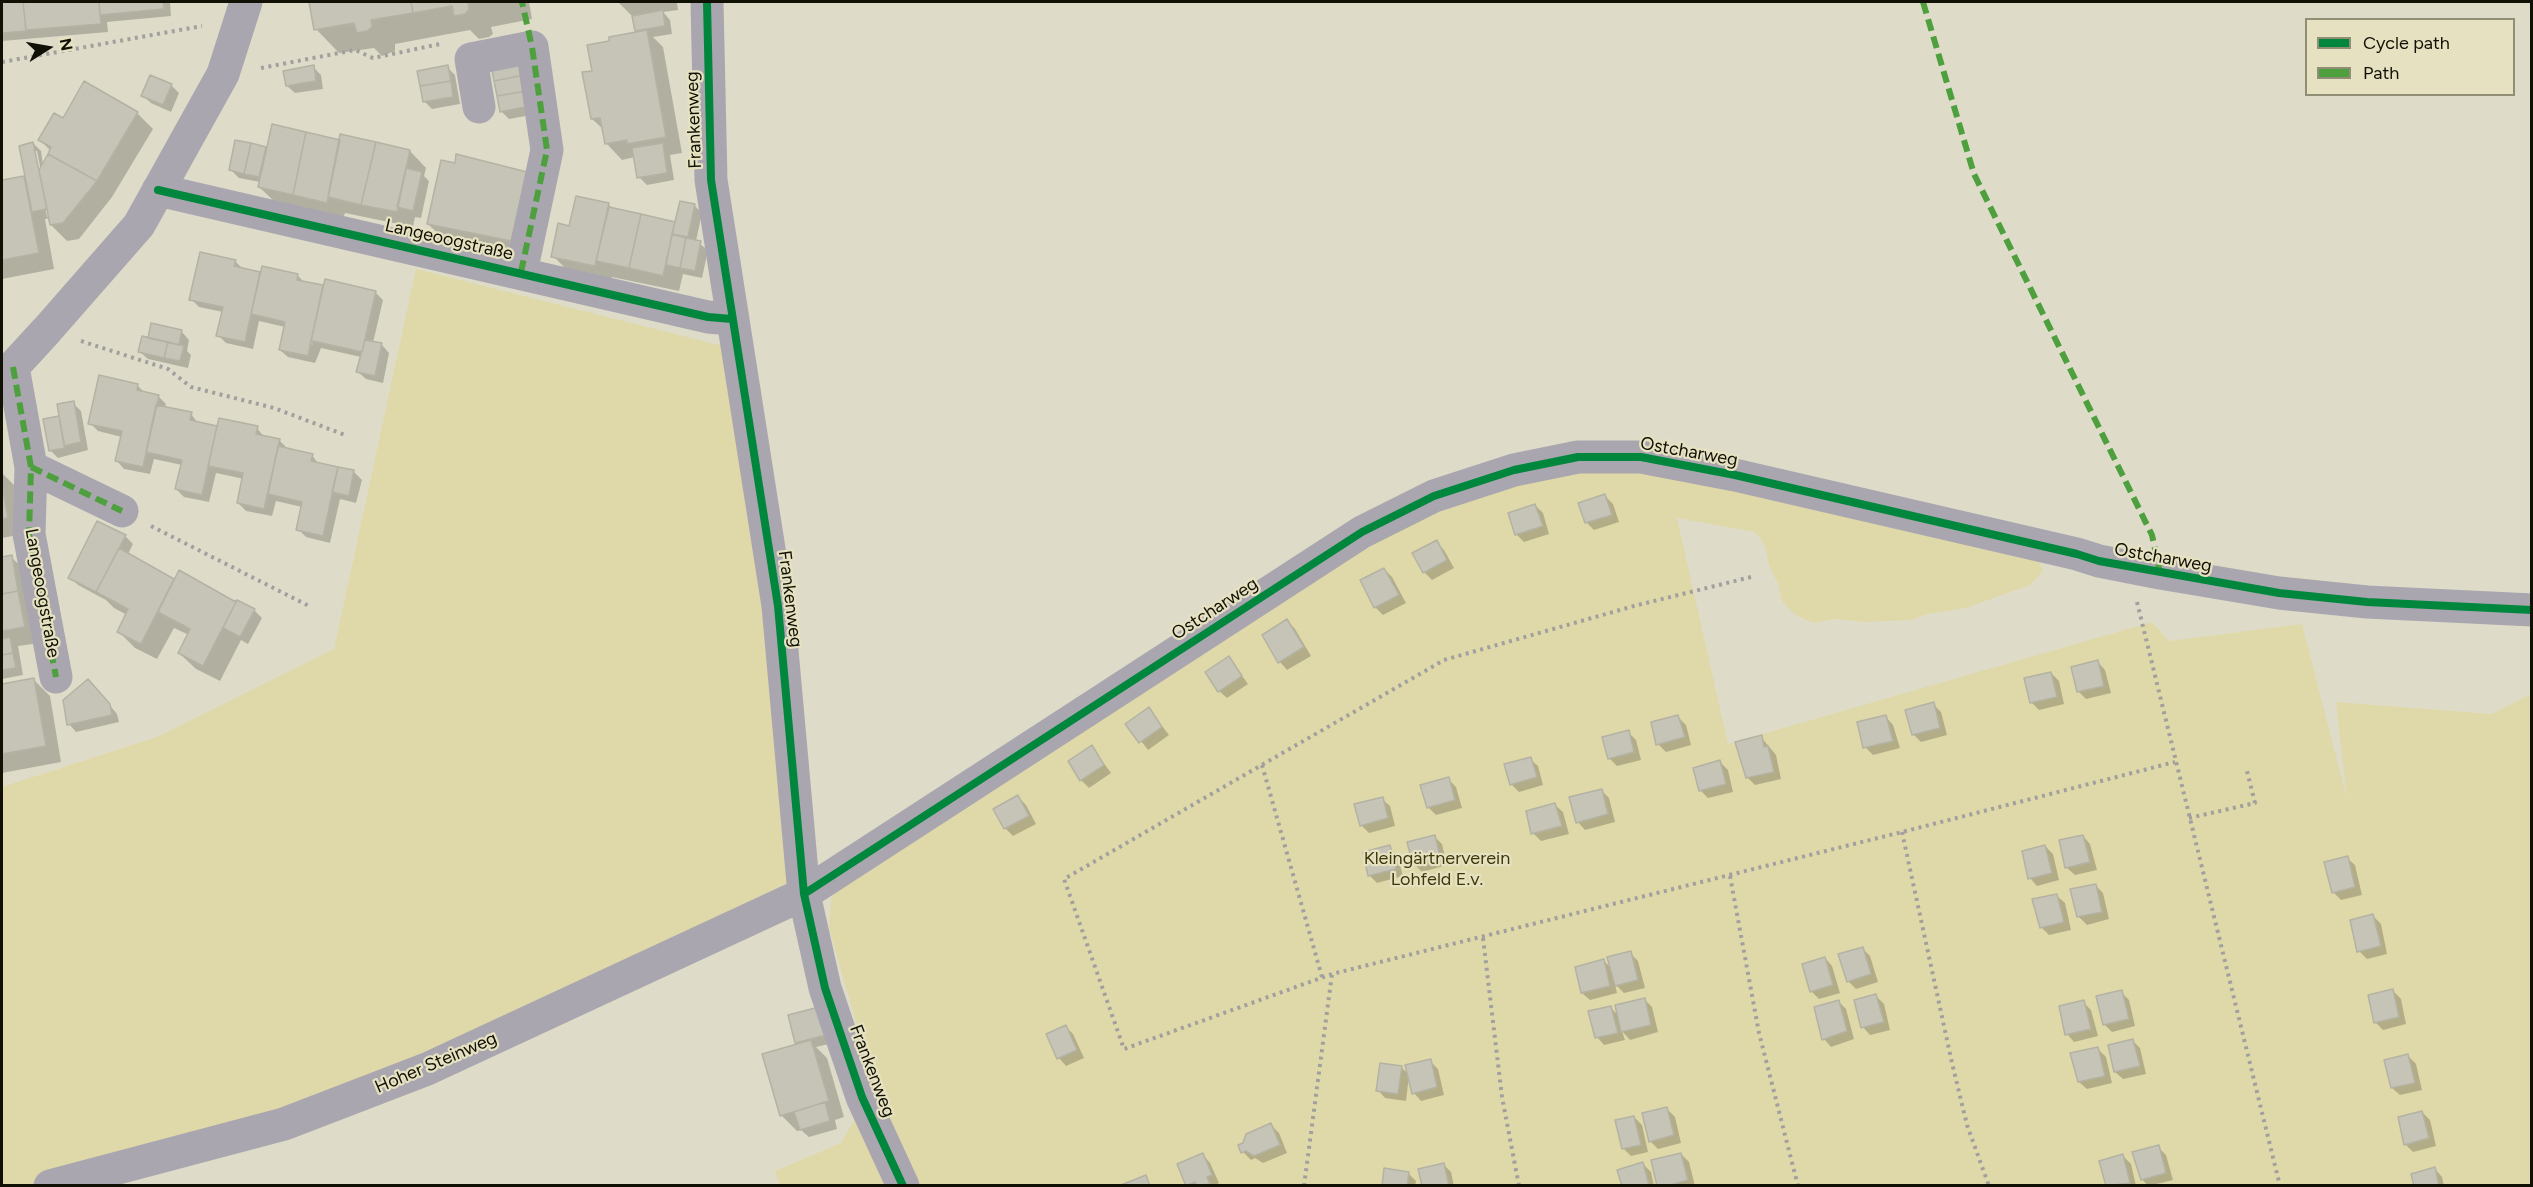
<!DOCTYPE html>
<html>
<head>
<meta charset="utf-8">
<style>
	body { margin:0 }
	#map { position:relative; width:2533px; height:1187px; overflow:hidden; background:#dedcc9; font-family:Figtree,sans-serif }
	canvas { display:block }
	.frame { position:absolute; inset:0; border:3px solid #111005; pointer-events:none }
	.legend { position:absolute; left:2305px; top:18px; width:210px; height:78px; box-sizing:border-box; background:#e6e2c1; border:2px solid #918e76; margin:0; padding:8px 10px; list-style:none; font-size:18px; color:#111005 }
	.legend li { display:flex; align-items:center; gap:12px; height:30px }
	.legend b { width:30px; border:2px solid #918e76 }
	.north { position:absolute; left:18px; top:18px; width:60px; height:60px; -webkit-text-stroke:4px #e6e2c1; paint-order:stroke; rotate:79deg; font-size:16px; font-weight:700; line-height:24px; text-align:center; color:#111005 }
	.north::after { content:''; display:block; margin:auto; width:21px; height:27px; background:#111005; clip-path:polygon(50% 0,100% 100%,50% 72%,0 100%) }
</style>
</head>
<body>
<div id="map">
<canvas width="2533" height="1187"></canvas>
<div class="frame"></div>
<ul class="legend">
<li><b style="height:8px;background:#00873e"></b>Cycle path</li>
<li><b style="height:8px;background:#4da03d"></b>Path</li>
</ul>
<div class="north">N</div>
</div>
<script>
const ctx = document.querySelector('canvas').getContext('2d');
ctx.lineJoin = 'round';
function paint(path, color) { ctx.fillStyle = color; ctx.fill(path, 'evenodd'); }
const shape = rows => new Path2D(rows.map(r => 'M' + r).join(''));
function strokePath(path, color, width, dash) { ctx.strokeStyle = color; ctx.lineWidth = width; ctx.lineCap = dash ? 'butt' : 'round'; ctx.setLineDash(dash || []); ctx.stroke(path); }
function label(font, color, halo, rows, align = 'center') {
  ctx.font = font + ' Figtree,sans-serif'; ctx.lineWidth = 4.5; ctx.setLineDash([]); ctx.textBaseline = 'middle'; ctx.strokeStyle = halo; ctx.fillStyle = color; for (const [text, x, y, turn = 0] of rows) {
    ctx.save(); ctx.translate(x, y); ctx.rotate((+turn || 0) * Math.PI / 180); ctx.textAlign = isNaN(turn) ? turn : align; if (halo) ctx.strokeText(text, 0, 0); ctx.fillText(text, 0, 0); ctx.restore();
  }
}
paint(shape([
	[416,269,723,346,768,608,794,902,755,922,90,1185,2,1185,2,787,157,737,334,649],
	[1587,469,1668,473,2038,559,2043,571,2030,585,1966,608,1928,614,1912,620,1866,622,1834,619,1813,623,1796,615,1782,601,1778,584,1769,565,1765,545,1755,532,1677,518,1728,744,2152,622,2169,641,2302,624,2347,799,2336,702,2492,714,2531,694,2531,1185,780,1186,775,1171,841,1143,874,1085,829,928,831,899,842,881,1349,553,1498,485]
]), '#dfd9a9');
paint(shape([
	[2,2,170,2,171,16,107,22,108,32,2,41],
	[310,2,529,2,532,19,491,27,493,34,489,37,479,39,470,30,395,44,395,51,382,56,374,48,339,53,316,29],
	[618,2,677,2,678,10,663,12,670,20,672,34,653,37,663,47,682,153,670,155,674,180,647,185,639,177,635,157,622,160,606,143,604,130,592,119,594,72,611,42,639,33,634,18],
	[521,62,537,114,509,119,501,111],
	[313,67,321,75,323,89,295,93,287,86],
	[447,67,455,75,460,104,432,109,424,101],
	[171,85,179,93,171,112,151,103,143,96],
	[137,113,153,129,112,197,79,239,67,241,51,225,50,218,45,219,54,269,2,279,2,182,24,177,27,180,33,143,41,151,43,165,51,151,40,140,64,120],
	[34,151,37,151,50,217,47,217],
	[342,136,410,151,426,168,424,176,429,181,421,218,415,217,413,227,345,213,343,218,276,203,259,187,260,182,239,178,231,170,265,148,267,150,341,141],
	[456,165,527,257,445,240,428,224],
	[608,204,614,210,676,225,694,205,702,213,696,241,708,250,702,278,683,274,679,291,612,277,611,281,569,272,553,256,570,228],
	[235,261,244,270,261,274,297,275,305,283,324,287,375,292,383,300,373,343,382,345,389,353,383,383,366,379,358,372,361,357,321,348,315,363,288,357,280,350,285,327,259,321,253,349,226,343,218,335,223,312,199,307,191,299],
	[152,325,182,332,189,340,187,351,191,355,188,368,148,359,140,352,149,340],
	[137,385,145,393,158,396,166,404,165,408,191,414,198,423,218,428,257,428,264,437,279,440,287,448,312,455,319,465,354,472,362,480,356,503,340,499,330,543,306,537,298,529,302,507,276,501,272,516,246,511,238,503,244,479,216,473,209,502,184,497,176,489,182,465,154,459,150,474,124,469,117,461,122,437,98,431,90,423],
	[73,403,81,411,88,450,58,458,50,450,61,417],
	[2,473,14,485,23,534,2,538],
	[1605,496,1613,504,1619,522,1594,530,1586,522],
	[1535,505,1543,513,1549,534,1524,542,1516,534],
	[125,536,133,544,128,554,153,567,159,573,175,581,180,572,237,604,254,610,262,618,248,644,241,640,220,681,196,669,179,653,189,635,174,628,157,659,135,648,118,631,127,615,114,608,106,600,78,585,70,577],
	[1436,542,1444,550,1454,568,1432,580,1424,572],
	[2,551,3,559,11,557,28,573,40,643,18,646,23,675,2,679],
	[1384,569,1392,577,1406,603,1383,615,1375,607],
	[1287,621,1295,629,1311,656,1287,670,1280,662,1264,635],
	[1229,658,1248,684,1227,698,1219,691],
	[2098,662,2105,670,2111,693,2086,699,2078,691],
	[2051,673,2059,681,2064,704,2039,710,2031,702],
	[33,679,50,696,61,762,2,773,2,685],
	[96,689,117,714,119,722,76,732,69,724],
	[1933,704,1941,712,1947,735,1921,742,1914,735,1907,711],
	[1149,709,1169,735,1148,750,1128,724],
	[1678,717,1686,725,1691,745,1666,752,1658,744],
	[1886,717,1893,725,1900,748,1873,755,1865,747],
	[1628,732,1636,740,1641,760,1617,766,1609,758],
	[1761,737,1776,755,1781,779,1755,785,1747,777],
	[1092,747,1111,773,1089,788,1081,780],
	[1530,759,1538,766,1543,785,1519,792,1511,784],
	[1720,762,1728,770,1733,792,1708,798,1700,790],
	[1448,779,1456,787,1462,808,1436,815,1428,807],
	[1601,790,1609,798,1615,822,1585,830,1578,822],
	[1018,797,1026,805,1036,824,1013,836,1005,828,995,809],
	[1382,799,1390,806,1395,826,1369,833,1361,825],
	[1555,805,1563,812,1569,834,1541,841,1533,833],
	[2083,836,2090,844,2097,870,2075,875,2067,868],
	[1435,837,1442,844,1447,865,1422,872,1414,864],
	[2045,846,2053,854,2059,880,2037,886,2030,878],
	[1389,847,1397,855,1403,876,1377,883,1369,875],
	[2347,858,2355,865,2362,895,2341,900,2333,892],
	[2095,885,2103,893,2109,919,2087,925,2079,917,2072,890],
	[2057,896,2065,903,2071,930,2049,935,2041,927],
	[2373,916,2381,924,2387,954,2367,959,2359,951],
	[1862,948,1870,956,1878,982,1856,989,1848,981],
	[1630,953,1638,961,1645,988,1624,993,1615,984,1617,993,1590,1000,1582,993,1604,961,1612,969],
	[1825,958,1832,966,1840,993,1819,999,1811,991],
	[2393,991,2401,999,2406,1024,2383,1030,2375,1022],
	[2121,992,2129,1000,2135,1026,2112,1032,2104,1024],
	[1876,996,1884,1004,1890,1030,1870,1035,1863,1027],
	[1644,999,1652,1007,1658,1032,1630,1040,1622,1031,1625,1040,1604,1045,1597,1037,1610,1007,1619,1016],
	[1838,1001,1846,1009,1854,1039,1831,1047,1824,1039],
	[2083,1002,2091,1010,2098,1036,2074,1042,2067,1034],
	[819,1009,833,1043,816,1047,827,1058,844,1117,835,1120,837,1129,809,1137,801,1130,797,1131,781,1115,799,1045,797,1042],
	[1065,1026,1073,1034,1084,1058,1066,1066,1059,1058],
	[2133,1041,2140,1048,2146,1074,2123,1079,2115,1072],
	[2098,1049,2106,1057,2112,1083,2087,1089,2079,1082],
	[2408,1056,2416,1064,2422,1090,2400,1095,2392,1088],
	[1430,1061,1438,1069,1444,1095,1421,1101,1414,1093,1409,1076,1406,1101,1385,1098,1378,1090,1401,1067,1409,1075],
	[1667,1109,1675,1117,1681,1143,1658,1149,1650,1141],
	[2422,1112,2430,1120,2436,1146,2413,1152,2405,1144],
	[1634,1117,1642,1125,1648,1152,1631,1156,1623,1148],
	[1271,1125,1279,1133,1287,1153,1263,1163,1255,1158,1251,1160,1243,1152],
	[2158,1147,2166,1155,2173,1180,2148,1186,2142,1179],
	[1681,1154,1689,1162,1695,1186,1659,1186],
	[1203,1155,1210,1163,1219,1183,1214,1186,1188,1186,1179,1165],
	[2123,1156,2131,1164,2136,1186,2108,1186],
	[1443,1164,1451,1172,1454,1186,1423,1186],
	[1643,1164,1651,1172,1654,1186,1623,1186],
	[2435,1169,2442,1177,2444,1186,2415,1186],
	[1408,1173,1416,1181,1415,1186,1383,1186]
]), '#0003');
const building = shape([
	[2,2,23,2,26,31,2,33,2,2],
	[23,2,99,2,101,24,26,30,23,2],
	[99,2,163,2,164,9,100,15,99,2],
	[309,2,411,2,413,13,371,20,372,27,367,31,357,33,354,23,314,30,309,2],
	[411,2,477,2,468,3,469,9,465,14,454,16,452,6,413,13,411,2],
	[663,10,665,26,635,31,632,16,663,10],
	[647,30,666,137,627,144,627,140,605,144,600,118,591,119,582,72,592,71,587,45,609,41,609,37,647,30],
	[522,60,524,75,494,81,491,65,522,60],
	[314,65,316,81,286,86,283,71,314,65],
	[448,65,451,81,420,86,417,71,448,65],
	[150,75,172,84,163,105,141,96,150,75],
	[524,75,527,91,497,96,494,81,524,75],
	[84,81,138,112,97,181,48,154,51,147,38,140,54,113,63,118,84,81],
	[451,81,453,97,423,102,420,86,451,81],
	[527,91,530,106,500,112,497,96,527,91],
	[272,124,306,132,293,195,258,187,272,124],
	[306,132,340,140,327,203,293,195,306,132],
	[340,134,376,142,361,205,328,197,340,134],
	[235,140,251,143,244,174,229,170,235,140],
	[33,142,47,209,32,212,19,146,33,142],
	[376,142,410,150,397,212,361,205,376,142],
	[251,143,266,147,259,177,244,174,251,143],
	[663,143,667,173,637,178,632,148,663,143],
	[48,154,97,181,63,223,50,225,39,170,48,154],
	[456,154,527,172,511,241,427,224,441,160,455,163,456,154],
	[406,168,422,172,413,211,397,207,406,168],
	[24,176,39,253,2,260,2,180,24,176],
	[576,196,609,203,595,266,551,257,558,223,569,226,576,196],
	[680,201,695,204,688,237,672,234,680,201],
	[609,207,641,214,629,268,596,261,609,207],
	[641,214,675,222,663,276,629,268,641,214],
	[672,234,686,238,680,268,666,265,672,234],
	[686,238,701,241,695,271,680,268,686,238],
	[200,252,236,260,234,266,260,272,245,342,216,336,223,307,189,300,200,252],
	[262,266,298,274,297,280,323,285,308,356,279,350,285,322,251,314,262,266],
	[325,279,376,291,362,352,313,341,313,346,310,345,325,279],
	[151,323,182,330,179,345,148,338,151,323],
	[142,336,168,342,164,358,138,352,142,336],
	[365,340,382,343,375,376,356,372,365,340],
	[168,342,184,346,180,361,164,358,168,342],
	[99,375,138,384,137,390,159,395,143,467,115,461,122,431,88,424,99,375],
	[74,401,81,442,64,446,57,404,74,401],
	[156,405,192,412,190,420,217,426,202,495,175,489,182,460,146,452,156,405],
	[59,416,65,448,49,451,43,419,59,416],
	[219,418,258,426,256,434,280,439,264,509,237,503,243,473,208,466,219,418],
	[278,446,313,454,311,461,338,467,323,536,296,530,302,502,268,494,278,446],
	[338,467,354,470,349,496,332,492,338,467],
	[2,484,8,518,2,519,2,484],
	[1605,494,1612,515,1585,523,1578,503,1605,494],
	[1535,504,1543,526,1515,535,1508,513,1535,504],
	[97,521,126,535,96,592,68,578,97,521],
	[1437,540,1447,560,1423,573,1412,553,1437,540],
	[119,548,174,579,141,644,117,632,128,609,96,592,119,548],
	[12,555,18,591,2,594,2,557,12,555],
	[1384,568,1399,595,1374,608,1360,580,1384,568],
	[179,570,234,601,237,600,203,666,178,653,190,629,158,612,179,570],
	[18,591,25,627,2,631,2,594,18,591],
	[237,600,255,609,240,637,223,628,237,600],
	[1287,619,1304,647,1278,663,1262,635,1287,619],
	[10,637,13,653,2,655,2,639,10,637],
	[13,653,16,668,2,670,2,655,13,653],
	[1229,656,1242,676,1218,692,1205,672,1229,656],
	[2098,660,2104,686,2077,692,2071,667,2098,660],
	[2051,672,2057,697,2030,703,2024,678,2051,672],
	[34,678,46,746,2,754,2,684,34,678],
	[88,679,110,704,112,715,67,725,63,700,88,679],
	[1934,702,1940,728,1912,735,1905,710,1934,702],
	[1149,707,1162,727,1139,743,1125,724,1149,707],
	[1678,715,1685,737,1656,745,1651,722,1678,715],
	[1886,715,1893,741,1863,748,1857,722,1886,715],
	[1629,730,1634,752,1608,759,1602,737,1629,730],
	[1762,735,1764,747,1768,746,1774,772,1746,778,1735,742,1762,735],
	[1092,745,1104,765,1080,781,1068,761,1092,745],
	[1531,757,1537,777,1510,785,1504,764,1531,757],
	[1720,760,1726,784,1699,791,1693,768,1720,760],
	[1449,777,1455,800,1427,808,1420,785,1449,777],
	[1602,789,1608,814,1576,823,1569,797,1602,789],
	[1018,795,1029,816,1004,829,993,809,1018,795],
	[1383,797,1388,818,1360,826,1354,804,1383,797],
	[1555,803,1562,826,1531,834,1526,811,1555,803],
	[1435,835,1440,857,1413,865,1407,842,1435,835],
	[2083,835,2090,862,2065,868,2059,840,2083,835],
	[1390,845,1396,869,1368,876,1363,852,1390,845],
	[2045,845,2052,873,2028,879,2022,851,2045,845],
	[2348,856,2355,887,2332,893,2324,862,2348,856],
	[2096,884,2102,912,2077,917,2070,889,2096,884],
	[2057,894,2064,922,2040,928,2032,899,2057,894],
	[2373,914,2381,946,2357,952,2350,920,2373,914],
	[1863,947,1871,974,1847,982,1838,954,1863,947],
	[1631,951,1638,980,1615,986,1607,957,1631,951],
	[1825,957,1833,985,1810,992,1802,964,1825,957],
	[1604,959,1610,986,1581,993,1575,967,1604,959],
	[2393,989,2399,1017,2374,1023,2368,995,2393,989],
	[2122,990,2129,1019,2103,1025,2096,996,2122,990],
	[1876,994,1884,1022,1861,1028,1854,1000,1876,994],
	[1645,998,1651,1025,1621,1032,1615,1005,1645,998],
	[1839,1000,1847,1031,1822,1040,1814,1007,1839,1000],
	[2084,1000,2091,1029,2065,1035,2059,1006,2084,1000],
	[1611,1006,1618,1033,1595,1038,1588,1011,1611,1006],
	[819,1007,826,1035,795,1043,788,1015,819,1007],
	[1066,1025,1077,1050,1057,1059,1046,1034,1066,1025],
	[2133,1039,2140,1066,2114,1072,2108,1045,2133,1039],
	[811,1040,829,1101,780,1116,762,1054,811,1040],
	[2098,1047,2105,1076,2078,1082,2070,1053,2098,1047],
	[2408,1054,2415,1083,2391,1088,2384,1060,2408,1054],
	[1431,1059,1437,1087,1412,1094,1405,1065,1431,1059],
	[1380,1063,1402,1066,1398,1094,1376,1091,1380,1063],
	[825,1102,830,1121,800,1130,794,1112,825,1102],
	[1667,1107,1674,1135,1649,1142,1642,1113,1667,1107],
	[2422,1111,2429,1138,2404,1145,2398,1117,2422,1111],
	[1634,1116,1641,1145,1622,1149,1615,1120,1634,1116],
	[1271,1123,1280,1145,1254,1156,1246,1151,1241,1153,1238,1145,1243,1143,1246,1134,1271,1123],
	[2159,1145,2166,1173,2141,1180,2132,1152,2159,1145],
	[1203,1153,1212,1175,1207,1177,1210,1184,1197,1186,1195,1182,1186,1186,1177,1164,1203,1153],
	[1681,1153,1688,1180,1667,1186,1657,1186,1651,1160,1681,1153],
	[2123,1154,2130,1183,2106,1186,2099,1161,2123,1154],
	[1643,1162,1649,1186,1622,1186,1617,1170,1643,1162],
	[1444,1163,1449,1186,1422,1186,1418,1169,1444,1163],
	[2435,1167,2439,1186,2414,1186,2411,1174,2435,1167],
	[1384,1168,1409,1172,1407,1186,1382,1186,1384,1168],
	[1146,1175,1150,1186,1121,1186,1121,1185,1146,1175]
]);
paint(building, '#c6c4b6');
strokePath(building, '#b4b2a3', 1.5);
strokePath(shape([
	[2,62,202,26],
	[261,68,355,50,373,58,440,44],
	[81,341,168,369,191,387,274,408,345,435],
	[151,526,311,607],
	[1751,577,1634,606,1444,660,1064,879,1124,1049,1332,974,1902,832,2175,762],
	[2137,602,2280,1186],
	[1262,765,1322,977],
	[2189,818,2255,803,2247,771],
	[1902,832,1952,1063,1967,1125,1989,1186],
	[1730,876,1759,1033,1798,1186],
	[1483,938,1502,1097,1519,1186],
	[1304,1186,1332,974]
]), '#a2a09e', 4, [3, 4.5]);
strokePath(shape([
	[707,2,711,180,778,606,804,894,825,988,862,1097,903,1186],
	[479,107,471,59,532,47,547,150,521,272],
	[158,190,708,317,732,319],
	[13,367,31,467,29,534,56,677],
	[2,375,13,367,47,330,139,225,223,74,246,2],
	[31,467,122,511],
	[50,1186,284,1124,427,1069,804,894,1362,532,1434,496,1514,470,1578,457,1641,457,1735,475,2077,554,2099,561,2160,573,2279,593,2367,602,2532,610]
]), '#aaa6af', 33);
strokePath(shape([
	[1923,2,1974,174,2152,535,2160,573],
	[521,272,547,150,532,47,522,2],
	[13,367,31,467,29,534,56,677],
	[31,467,122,511]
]), '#4da03d', 6, [12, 6]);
strokePath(shape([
	[707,2,711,180,778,606,804,894,825,988,862,1097,903,1186],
	[158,190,708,317,732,319],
	[804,894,1362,532,1434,496,1514,470,1578,457,1641,457,1735,475,2077,554,2099,561,2279,593,2367,602,2532,610]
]), '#00873e', 8);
label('18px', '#111005', '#e6e2c1', [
	["Frankenweg",694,120,-92],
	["Langeoogstraße",449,240,13],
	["Ostcharweg",1689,452,10],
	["Ostcharweg",2163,558,10],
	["Langeoogstraße",42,593,80],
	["Frankenweg",790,599,83],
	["Ostcharweg",1215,609,-33],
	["Hoher Steinweg",436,1063,-23],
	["Frankenweg",872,1071,69]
]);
label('18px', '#3e380a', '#e6e2c1', [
	["Kleingärtnerverein",1437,859],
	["Lohfeld E.v.",1437,880]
]);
</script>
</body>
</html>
